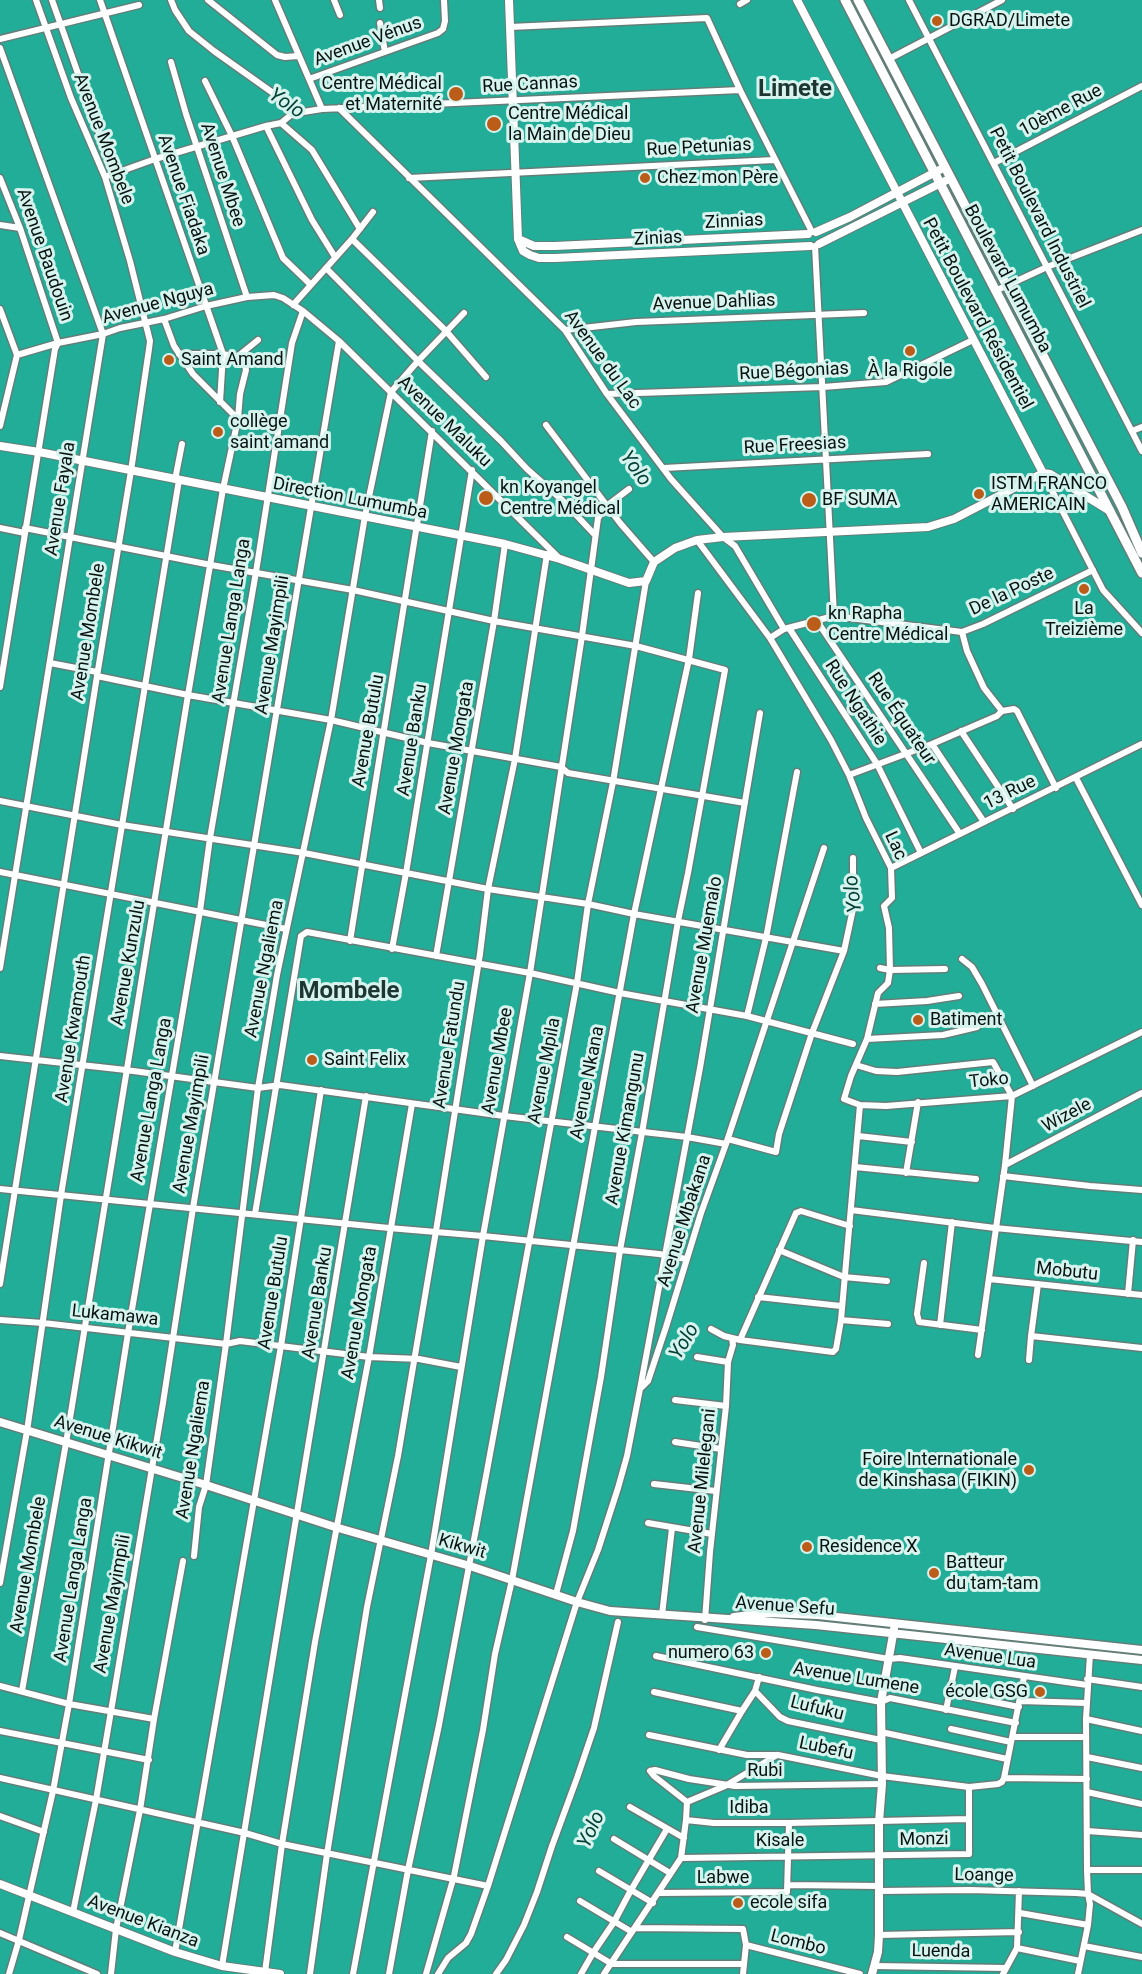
<!DOCTYPE html>
<html>
<head>
<meta charset="utf-8">
<style>
	body { margin:0 }
	canvas { display:block; background:#d6f3ed }
</style>
</head>
<body>
<canvas width="1142" height="1974"></canvas>
<script>
const ctx = document.querySelector('canvas').getContext('2d');
ctx.lineJoin = 'round';
function paint(path, color) { ctx.fillStyle = color; ctx.fill(path, 'evenodd'); }
const shape = rows => new Path2D(rows.map(r => 'M' + r).join(''));
function strokePath(path, color, width, dash) { ctx.strokeStyle = color; ctx.lineWidth = width; ctx.lineCap = dash ? 'butt' : 'round'; ctx.setLineDash(dash || []); ctx.stroke(path); }
function label(font, color, halo, rows, align = 'center') {
  ctx.font = font + ' Roboto,sans-serif'; ctx.lineWidth = 6; ctx.setLineDash([]); ctx.textBaseline = 'middle'; ctx.strokeStyle = halo; ctx.fillStyle = color; for (const [text, x, y, turn = 0] of rows) {
    ctx.save(); ctx.translate(x, y); ctx.rotate((+turn || 0) * Math.PI / 180); ctx.textAlign = isNaN(turn) ? turn : align; if (halo) ctx.strokeText(text, 0, 0); ctx.fillText(text, 0, 0); ctx.restore();
  }
}
paint(shape([
	[0,0,1142,0,1142,1974,0,1974]
]), '#22ad99');
const minor = shape([
	[52,0,99,133],
	[100,0,223,354,220,402],
	[171,0,175,10,189,31,214,51,297,110,303,112,322,109,740,90],
	[208,0,277,55,285,57,298,56],
	[275,0,322,109],
	[334,0,340,15],
	[379,0,380,8],
	[909,0,1142,451],
	[740,4,747,0],
	[380,23,385,52],
	[510,27,707,18,740,90,812,232],
	[0,39,139,5],
	[0,48,103,334,0,968],
	[889,59,1002,0],
	[171,62,186,114,247,297],
	[309,79,438,33,443,29,445,21,444,0],
	[205,81,232,136,283,258,311,285],
	[339,108,565,330,607,394,671,479,723,537,735,546,784,629],
	[281,123,312,150,360,229],
	[266,126,312,220,335,257],
	[994,163,1142,86],
	[105,177,155,159,266,126,281,123,297,110],
	[0,178,20,228,58,343,55,349,0,687],
	[409,178,774,160],
	[0,225,20,228],
	[352,239,446,331,486,377],
	[815,246,834,616],
	[326,268,418,361,501,441,527,469,562,500,595,535],
	[995,291,1047,267,1142,230],
	[293,305,352,239,373,212],
	[0,309,17,355,0,426],
	[164,319,174,346,193,374,238,419],
	[565,330,636,322,864,313],
	[17,355,58,343,103,334,120,328,164,319,206,306,247,297,274,295,283,298,303,311,339,341,560,559],
	[237,357,258,340],
	[607,394,823,387,886,382,973,340],
	[546,425,620,523,654,562],
	[1132,431,1142,427],
	[664,468,928,454],
	[1043,473,1103,590,1142,633],
	[175,480,182,444],
	[0,528,25,533],
	[25,528,211,565,353,590,494,621,636,646,725,670,688,873,678,921,642,1133,620,1250,601,1377,573,1531,556,1594],
	[697,540,770,638,831,740,849,775,866,818,891,868,892,898,884,906,889,928,890,970,888,983,878,993,867,1039,851,1076,844,1099,860,1105,886,1106,1012,1096,1142,1032],
	[817,621,960,834],
	[789,628,877,764,921,853],
	[962,632,967,651,984,688,1002,711],
	[770,638,784,629,834,616,962,632,983,624,1093,570],
	[50,663,97,672],
	[97,676,188,695,331,720,428,743,561,767,568,773,745,803],
	[961,731,1013,809],
	[932,744,984,822],
	[849,775,932,744,997,716,1002,711,1014,709,1017,711,1056,788],
	[1076,778,1142,905],
	[0,801,122,825,304,853,488,889,588,904,634,914,844,951],
	[891,868,1142,744],
	[0,872,286,929],
	[350,941,432,431],
	[392,949,406,873,472,470],
	[436,956,494,621,505,544],
	[962,959,972,967,982,984,1033,1086],
	[880,968,890,970,945,969],
	[875,1004,927,1001,959,996],
	[747,1016,766,938,797,772],
	[867,1039,943,1035,977,1027],
	[0,1056,126,1070,258,1088,280,1085,504,1116,687,1137,726,1144],
	[856,1065,876,1071,897,1072,993,1062,1012,1096,1005,1165,978,1355],
	[858,1136,912,1142],
	[728,1139,776,1152,779,1134,812,1033,844,951,853,909,853,858],
	[1005,1165,1142,1093],
	[855,1167,976,1179],
	[906,1173,918,1102],
	[1003,1176,1090,1186,1142,1190],
	[0,1189,389,1228,483,1236,659,1254,686,1259],
	[851,1210,995,1228,1142,1242],
	[255,1214,301,936,307,932,530,973,620,993,747,1016,853,1044],
	[779,1250,844,1277,887,1281],
	[924,1263,917,1314,919,1322,982,1330],
	[989,1279,1142,1295],
	[0,1284,97,676,131,471,149,349,150,341,130,261,105,177,71,98,36,0],
	[1038,1284,1031,1336,1142,1348],
	[1128,1294,1133,1240],
	[758,1297,841,1306],
	[0,1320,43,1323,226,1344,240,1341,369,1357,419,1359,461,1367],
	[841,1320,888,1324],
	[940,1325,952,1222],
	[711,1329,724,1336,740,1340,833,1352,836,1349,841,1320,860,1105],
	[740,1340,796,1213,801,1211,850,1226],
	[697,1357,728,1362],
	[1029,1360,1031,1336],
	[640,1389,700,1068,760,713],
	[675,1400,726,1406],
	[675,1442,721,1449],
	[654,1484,716,1491],
	[648,1523,712,1534],
	[194,1556,199,1507,206,1485,226,1344,258,1088,277,975,331,720,365,516,391,392,418,361,464,313],
	[0,1583,27,1431,61,1195,179,480],
	[662,1615,672,1528],
	[705,1620,710,1552,726,1406,728,1362,733,1345,732,1338],
	[697,1627,889,1659,900,1658,1087,1685],
	[656,1656,817,1690,881,1702,890,1698,1016,1723],
	[1087,1679,1142,1687],
	[0,1686,69,1704,154,1719],
	[22,1691,66,1443,188,695,223,489,238,419,240,394,246,370,245,365,237,357,223,354,179,354],
	[755,1691,780,1717,788,1721,881,1740],
	[654,1692,742,1711,755,1691,759,1677],
	[949,1693,1019,1707],
	[1021,1701,1086,1703],
	[946,1710,955,1667],
	[1086,1719,1142,1731],
	[951,1729,1011,1742],
	[0,1731,149,1760],
	[881,1732,1007,1759],
	[649,1735,747,1755,778,1755,882,1776,969,1787,998,1784,1002,1782,1004,1778,1024,1677],
	[1013,1737,1086,1737],
	[719,1750,742,1711],
	[1087,1757,1142,1768],
	[650,1771,654,1776,687,1802,686,1820,714,1823,789,1823,968,1819],
	[650,1771,655,1770,689,1779,735,1786,882,1784],
	[0,1778,245,1833,282,1844,488,1886],
	[1004,1778,1087,1779],
	[1087,1792,1142,1804],
	[687,1802,725,1786,777,1755],
	[630,1807,684,1838],
	[0,1816,44,1832],
	[1087,1831,1142,1835],
	[614,1839,670,1873],
	[681,1858,969,1854,969,1787],
	[1087,1870,1142,1870],
	[599,1871,653,1903],
	[789,1885,880,1886],
	[880,1891,970,1890,1076,1893,1088,1894,1142,1924],
	[658,1893,787,1892,789,1823],
	[580,1901,632,1932],
	[73,1912,96,1800,163,1403,193,1208,339,341],
	[1020,1913,1088,1925],
	[635,1928,743,1929,746,1945,743,1974],
	[0,1933,97,1974],
	[879,1935,1019,1932],
	[567,1937,612,1964,744,1964],
	[746,1945,860,1974],
	[1084,1946,1142,1957],
	[1017,1948,1080,1961],
	[175,1952,281,1346,321,1090],
	[222,1966,366,1096],
	[874,1966,1006,1968],
	[265,1972,282,1844,315,1642,369,1357,412,1104],
	[9,1974,19,1940,53,1791,69,1704,128,1333,200,911,210,838,256,572,292,343,303,311],
	[111,1974,116,1929,140,1810,154,1719,183,1561],
	[310,1974,327,1854,367,1607,398,1456,436,1231,480,954,488,889,515,759,547,554],
	[353,1974,431,1555,483,1236,530,973,582,636,598,518,608,505,629,489],
	[389,1974,408,1870,439,1725,486,1476,577,983,588,904,613,782,646,581],
	[426,1974,454,1876,483,1730,495,1654,512,1580,634,914,689,659,698,593],
	[438,1974,448,1958,466,1943,471,1934,488,1886,577,1602,598,1550,618,1488,627,1456,640,1389,648,1381,666,1327,701,1213,726,1144,824,848],
	[496,1974,506,1960,524,1925,537,1892,552,1846,577,1778,594,1728,618,1622],
	[581,1974,593,1953,614,1922,631,1890,667,1829],
	[604,1974,681,1858,686,1820],
	[1003,1974,1017,1948,1019,1891],
	[1078,1974,1088,1925,1090,1904,1088,1894,1087,1870,1086,1719,1090,1654]
]);
const tertiary = shape([
	[509,0,518,239,523,251,530,255,539,258,555,258,810,246],
	[797,0,1043,473],
	[816,232,850,217,945,167],
	[518,239,534,246,555,246,808,234],
	[819,244,951,178],
	[0,446,39,452,505,544,560,559,629,583,646,581,654,562,675,548,697,540,723,537,928,527,954,519,1043,473,1050,474,1110,511],
	[0,1884,175,1952,222,1966,280,1974]
]);
const secondary = shape([
	[0,1422,206,1485,335,1527,470,1566,577,1602,610,1611,816,1625,1142,1660],
	[734,1617,768,1613,818,1615,1142,1650],
	[872,1974,878,1952,879,1935,879,1822,882,1784,881,1702,894,1629]
]);
const trunk = shape([
	[845,0,1142,573],
	[858,0,1122,507,1142,553]
]);
strokePath(minor, '#637e78', 9);
strokePath(tertiary, '#637e78', 10);
strokePath(secondary, '#637e78', 11);
strokePath(trunk, '#637e78', 12);
strokePath(minor, '#fff', 6);
strokePath(tertiary, '#fff', 8);
strokePath(secondary, '#fff', 8);
strokePath(trunk, '#fff', 9);
for (const [x, y, r, color] of [
	[937,21,6,"#bc5c19"],
	[456,94,8,"#bc5c19"],
	[494,124,8,"#bc5c19"],
	[645,178,6,"#bc5c19"],
	[910,351,6,"#bc5c19"],
	[169,360,6,"#bc5c19"],
	[218,432,6,"#bc5c19"],
	[979,494,6,"#bc5c19"],
	[486,498,8,"#bc5c19"],
	[809,500,8,"#bc5c19"],
	[1084,589,6,"#bc5c19"],
	[814,624,8,"#bc5c19"],
	[918,1020,6,"#bc5c19"],
	[312,1060,6,"#bc5c19"],
	[1029,1470,6,"#bc5c19"],
	[807,1547,6,"#bc5c19"],
	[934,1573,6,"#bc5c19"],
	[766,1653,6,"#bc5c19"],
	[1040,1692,6,"#bc5c19"],
	[738,1903,6,"#bc5c19"]
]) { const dot = new Path2D(); dot.arc(x, y, r, 0, 2 * Math.PI); ctx.fillStyle = color; ctx.fill(dot); strokePath(dot, '#d6f3ed', 2); }
label('18px', '#081311', '#d6f3ed', [
	["DGRAD/Limete",949,21],
	["Centre Médical",442,84,"right"],
	["et Maternité",442,105,"right"],
	["Centre Médical",508,114],
	["la Main de Dieu",508,135],
	["Chez mon Père",657,178],
	["Saint Amand",181,360],
	["À la Rigole",910,371,"center"],
	["collège",230,422],
	["saint amand",230,443],
	["ISTM FRANCO",991,484],
	["AMERICAIN",991,505],
	["kn Koyangel",500,488],
	["Centre Médical",500,509],
	["BF SUMA",822,500],
	["La",1084,609,"center"],
	["Treizième",1084,630,"center"],
	["kn Rapha",828,614],
	["Centre Médical",828,635],
	["Batiment",930,1020],
	["Saint Felix",324,1060],
	["Foire Internationale",1017,1460,"right"],
	["de Kinshasa (FIKIN)",1017,1481,"right"],
	["Residence X",819,1547],
	["Batteur",946,1563],
	["du tam-tam",946,1584],
	["numero 63",754,1653,"right"],
	["école GSG",1028,1692,"right"],
	["ecole sifa",750,1903]
], 'left');
label('18px', '#081311', '#d6f3ed', [
	["Avenue Vénus",368,42,-20],
	["Rue Cannas",530,85,-3],
	["10ème Rue",1061,111,-28],
	["Avenue Mombele",103,139,69],
	["Rue Petunias",699,148,-3],
	["Avenue Mbee",222,175,72],
	["Avenue Fiadaka",183,195,71],
	["Petit Boulevard Industriel",1039,218,63],
	["Zinnias",734,222,-3],
	["Zinias",658,239,-3],
	["Avenue Baudouin",44,255,71],
	["Boulevard Lumumba",1007,279,62],
	["Avenue Dahlias",714,303,-2],
	["Avenue Nguya",158,304,-15],
	["Petit Boulevard Résidentiel",977,314,62],
	["Avenue du Lac",602,360,54],
	["Rue Bégonias",794,372,-3],
	["Avenue Maluku",444,422,44],
	["Rue Freesias",795,446,-3],
	["Avenue Fayala",61,499,-81],
	["Direction Lumumba",350,499,11],
	["De la Poste",1012,592,-25],
	["Avenue Langa Langa",232,621,-81],
	["Avenue Mombele",89,632,-81],
	["Avenue Mayimpili",273,645,-81],
	["Rue Ngathie",855,703,57],
	["Rue Équateur",901,719,56],
	["Avenue Butulu",369,731,-80],
	["Avenue Banku",413,740,-81],
	["Avenue Mongata",457,748,-80],
	["13 Rue",1010,793,-26],
	["Lac",895,846,65],
	["Avenue Muemalo",705,945,-80],
	["Avenue Kunzulu",129,963,-80],
	["Avenue Ngaliema",265,969,-79],
	["Avenue Kwamouth",74,1029,-81],
	["Avenue Fatundu",450,1045,-81],
	["Avenue Mbee",498,1061,-80],
	["Avenue Mpila",545,1071,-79],
	["Toko",989,1081,-6],
	["Avenue Nkana",588,1083,-79],
	["Avenue Langa Langa",152,1100,-80],
	["Wizele",1067,1116,-28],
	["Avenue Mayimpili",192,1124,-80],
	["Avenue Kimangunu",626,1129,-80],
	["Avenue Mbakana",685,1221,-72],
	["Mobutu",1067,1272,6],
	["Avenue Butulu",274,1293,-81],
	["Avenue Banku",318,1303,-81],
	["Avenue Mongata",360,1313,-80],
	["Lukamawa",115,1316,6],
	["Avenue Kikwit",108,1438,17],
	["Avenue Ngaliema",194,1450,-81],
	["Avenue Milelegani",703,1481,-84],
	["Kikwit",462,1547,16],
	["Avenue Mombele",29,1565,-80],
	["Avenue Langa Langa",74,1580,-81],
	["Avenue Mayimpili",113,1604,-80],
	["Avenue Sefu",785,1607,4],
	["Avenue Lua",990,1657,8],
	["Avenue Lumene",856,1679,9],
	["Lufuku",817,1709,14],
	["Lubefu",826,1749,12],
	["Rubi",765,1771],
	["Idiba",749,1808],
	["Monzi",924,1840,-1],
	["Kisale",780,1841],
	["Loange",984,1876,1],
	["Labwe",723,1878],
	["Avenue Kianza",143,1922,21],
	["Lombo",798,1943,14],
	["Luenda",941,1952,1]
]);
label('italic 20px', '#044037', '#d6f3ed', [
	["Yolo",286,104,34],
	["Yolo",635,469,54],
	["Yolo",854,894,-97],
	["Yolo",685,1342,-59],
	["Yolo",592,1830,-65]
]);
label('bold 24px', '#1d3631', '#d6f3ed', [
	["Limete",795,90],
	["Mombele",349,992]
]);
</script>
</body>
</html>
